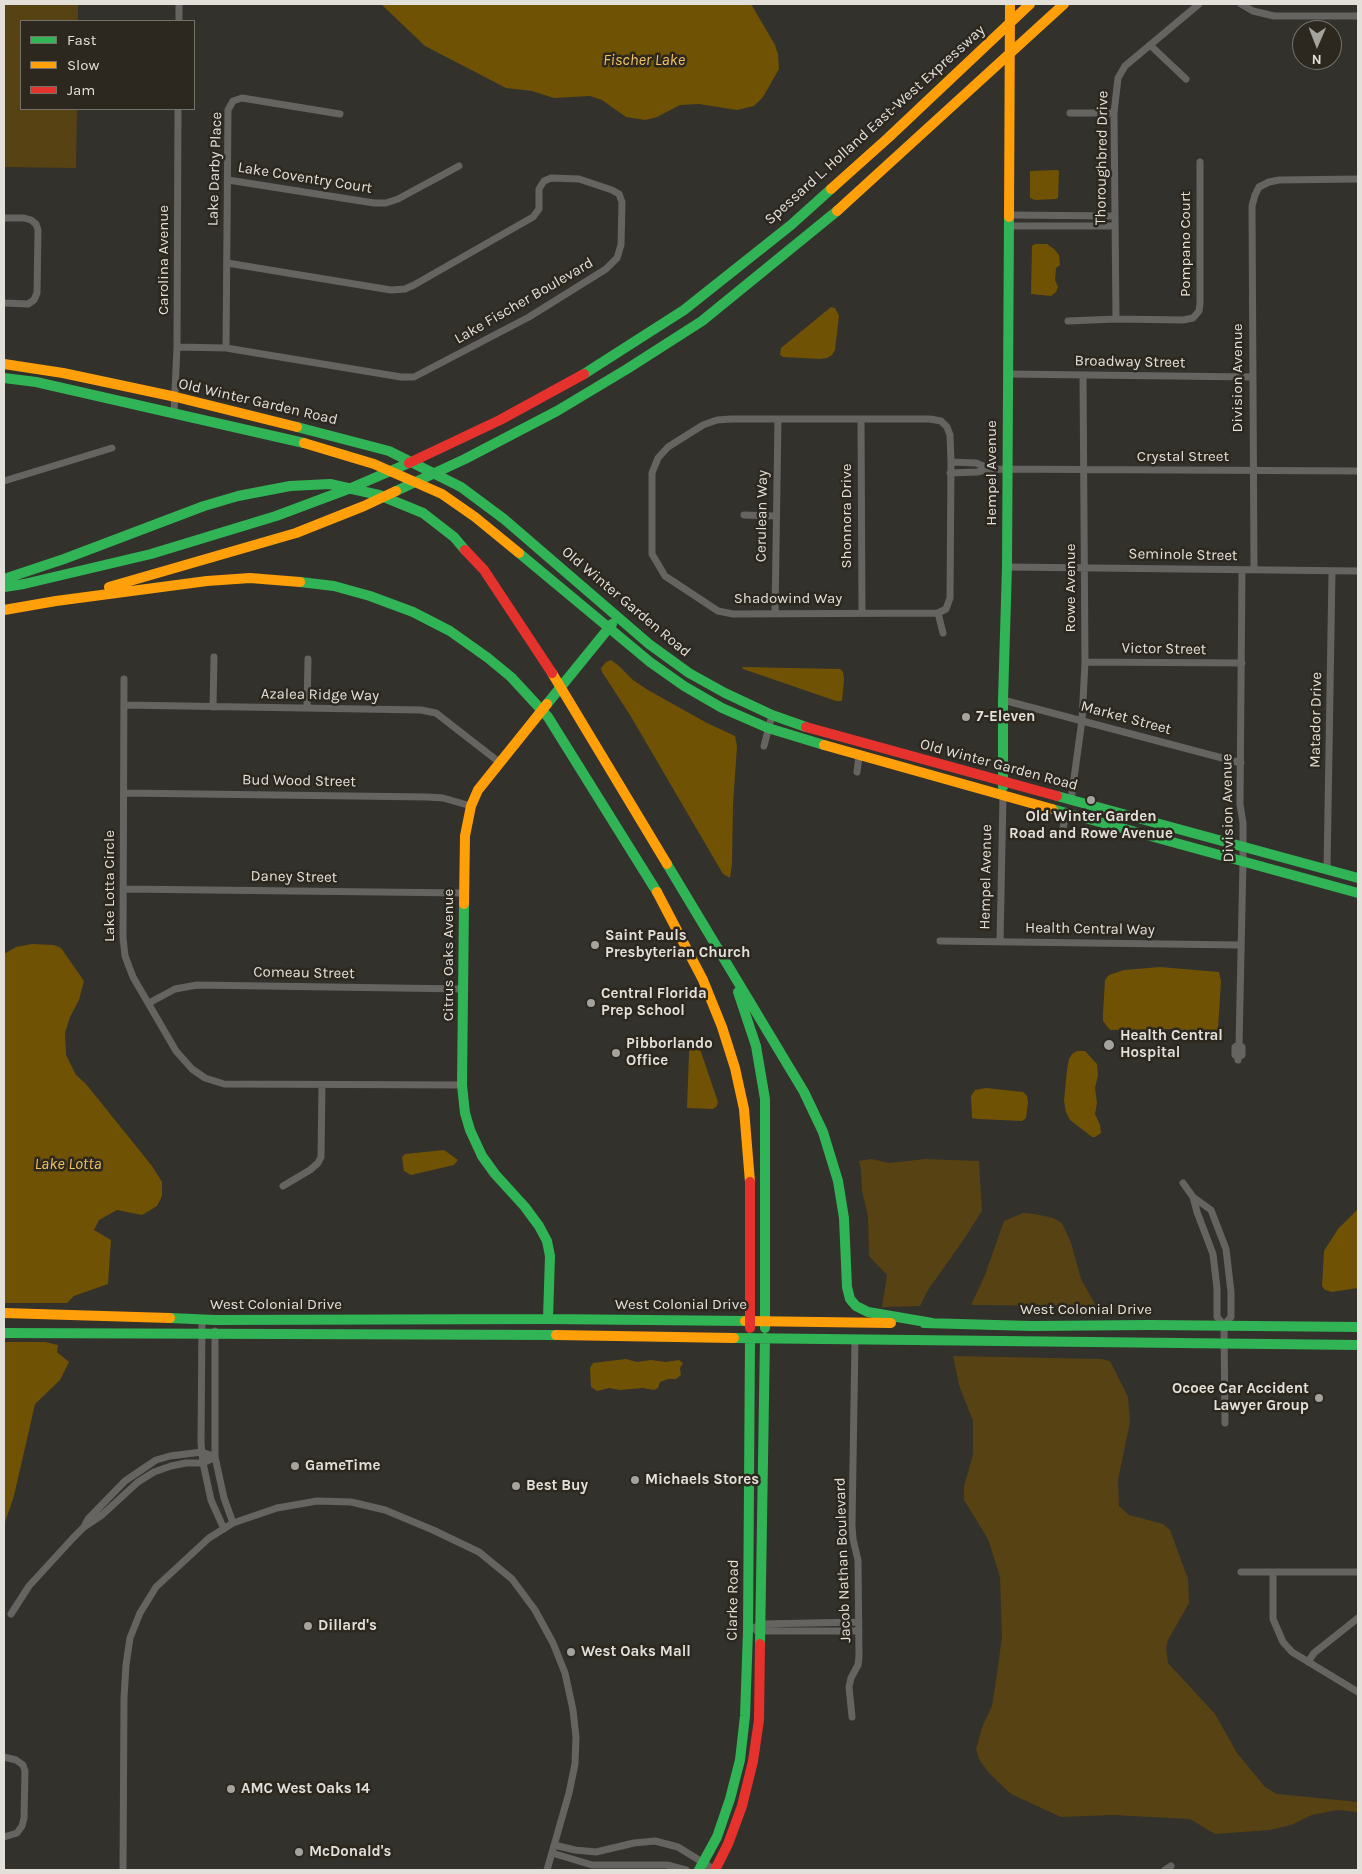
<!DOCTYPE html>
<html>
<head>
<meta charset="utf-8">
<style>
	body { margin:0 }
	#map { position:relative; width:1362px; height:1874px; overflow:hidden; background:#33312c; font-family:Karla,sans-serif }
	canvas { display:block }
	.frame { position:absolute; inset:0; border:5px solid #e3e0da; pointer-events:none }
	.legend { position:absolute; left:20px; top:20px; width:175px; height:90px; box-sizing:border-box; background:#2c2820; border:1px solid #75726a; margin:0; padding:6px 9px; list-style:none; font-size:15px; color:#e3e0da }
	.legend li { display:flex; align-items:center; gap:10px; height:25px }
	.legend b { width:25px; border:1px solid #75726a }
	.north { position:absolute; left:1292px; top:20px; width:50px; height:50px; box-sizing:border-box; background:#2c2820; border:1px solid #75726a; border-radius:50%; rotate:181deg; font-size:14px; font-weight:700; line-height:20px; text-align:center; color:#e3e0da }
	.north::after { content:''; display:block; margin:auto; width:18px; height:22px; background:#a5a39d; clip-path:polygon(50% 0,100% 100%,50% 72%,0 100%) }
</style>
</head>
<body>
<div id="map">
<canvas width="1362" height="1874"></canvas>
<div class="frame"></div>
<ul class="legend">
<li><b style="height:6px;background:#30b455"></b>Fast</li>
<li><b style="height:6px;background:#ff9f0a"></b>Slow</li>
<li><b style="height:6px;background:#e5322d"></b>Jam</li>
</ul>
<div class="north">N</div>
</div>
<script>
const ctx = document.querySelector('canvas').getContext('2d');
ctx.lineJoin = 'round';
function paint(path, color) { ctx.fillStyle = color; ctx.fill(path, 'evenodd'); }
const shape = rows => new Path2D(rows.map(r => 'M' + r).join(''));
function strokePath(path, color, width, dash) { ctx.strokeStyle = color; ctx.lineWidth = width; ctx.lineCap = dash ? 'butt' : 'round'; ctx.setLineDash(dash || []); ctx.stroke(path); }
function label(font, color, halo, rows, align = 'center') {
  ctx.font = font + ' Karla,sans-serif'; ctx.lineWidth = 5; ctx.setLineDash([]); ctx.textBaseline = 'middle'; ctx.strokeStyle = halo; ctx.fillStyle = color; for (const [text, x, y, turn = 0] of rows) {
    ctx.save(); ctx.translate(x, y); ctx.rotate((+turn || 0) * Math.PI / 180); ctx.textAlign = isNaN(turn) ? turn : align; if (halo) ctx.strokeText(text, 0, 0); ctx.fillText(text, 0, 0); ctx.restore();
  }
}
paint(shape([
	[4,4,78,4,78,21,21,21,21,109,77,109,76,168,4,167],
	[871,1159,890,1163,925,1159,979,1161,982,1211,962,1242,928,1290,920,1306,882,1307,887,1275,869,1256,868,1216,862,1191,861,1170,859,1161],
	[1023,1213,1035,1214,1053,1218,1062,1223,1071,1243,1081,1279,1096,1306,971,1305,985,1275,1004,1221],
	[953,1356,1101,1359,1110,1361,1128,1397,1130,1422,1118,1480,1119,1506,1129,1515,1163,1524,1170,1530,1188,1579,1189,1603,1168,1640,1166,1648,1168,1663,1215,1714,1237,1753,1265,1787,1277,1794,1358,1802,1358,1812,1338,1810,1312,1815,1291,1825,1270,1830,1215,1834,1190,1819,1113,1815,1061,1817,1011,1794,990,1774,980,1761,976,1749,983,1725,992,1706,995,1688,1002,1637,1000,1577,988,1539,964,1500,964,1486,973,1455,973,1421,959,1385]
]), '#574214');
paint(shape([
	[381,4,751,4,775,45,778,54,779,69,763,97,754,106,737,110,699,104,680,105,657,117,645,120,626,117,602,100,590,96,554,98,532,91,506,88,425,46],
	[1057,170,1059,171,1058,198,1056,199,1035,200,1030,198,1030,171],
	[1035,244,1047,244,1054,249,1059,255,1060,265,1056,268,1055,280,1058,287,1056,292,1051,296,1031,294,1032,246],
	[831,307,835,308,839,316,835,350,832,355,827,358,820,359,783,357,780,355,781,348],
	[611,660,619,666,633,680,648,690,707,723,735,736,737,746,733,805,732,864,730,878,723,874,630,715,602,672,601,668,606,662],
	[742,667,840,669,843,672,844,680,842,701,836,701,743,669],
	[32,944,54,945,61,948,84,981,79,1000,70,1017,65,1033,66,1055,76,1075,86,1084,152,1166,162,1182,162,1196,157,1206,142,1215,117,1210,99,1220,94,1230,111,1240,108,1284,74,1296,67,1303,4,1303,4,954,16,947],
	[1160,967,1219,972,1221,981,1218,1029,1214,1032,1194,1034,1178,1029,1110,1030,1103,1021,1103,1013,1105,980,1109,975,1124,970],
	[693,1042,699,1046,718,1102,717,1106,713,1109,687,1108,689,1054,690,1043],
	[1077,1051,1085,1051,1097,1064,1098,1075,1095,1088,1097,1103,1095,1114,1100,1125,1101,1133,1095,1137,1092,1137,1070,1120,1066,1112,1064,1101,1067,1070,1069,1059,1072,1054],
	[986,1088,1023,1092,1027,1096,1028,1102,1026,1118,1022,1121,978,1119,972,1118,971,1096,975,1090],
	[444,1150,458,1160,454,1165,411,1175,404,1171,402,1157,405,1154],
	[1358,1209,1358,1288,1332,1292,1325,1290,1322,1286,1324,1251,1338,1229],
	[4,1342,45,1342,58,1345,57,1352,69,1362,60,1380,35,1404,14,1496,4,1525],
	[626,1359,637,1362,651,1360,666,1362,679,1360,683,1363,680,1368,681,1375,676,1379,668,1379,660,1382,658,1388,654,1390,643,1388,620,1390,609,1388,597,1391,591,1387,590,1368,593,1363]
]), '#6f5204');
strokePath(shape([
	[1241,4,1253,11,1274,16,1358,16],
	[179,21,179,4],
	[1150,45,1186,79],
	[1070,113,1114,113],
	[228,180,374,203,386,203,398,199,459,166],
	[1009,215,1115,216],
	[4,218,24,218,31,220,36,224,38,230,37,293,34,300,28,304,4,303],
	[1009,226,1114,226],
	[1116,319,1114,113,1118,78,1125,66,1199,4],
	[1068,321,1116,319,1183,320,1193,318,1199,311,1200,304,1200,162],
	[177,347,226,348,401,377,414,377,529,317,606,269,617,258,621,245,622,202,619,194,612,190,579,179,551,178,544,181,539,189,539,209,533,217,414,285,405,289,391,290,227,263],
	[226,348,228,110,233,101,242,98,340,114],
	[1007,374,1252,377],
	[174,412,177,347,178,109],
	[731,419,930,419,941,421,947,427,950,435,951,462,950,598,946,609,938,613,733,614,718,611,665,576,652,554,652,473,658,458,668,447,703,425,717,420,731,419],
	[861,419,862,613],
	[951,462,976,463,991,469],
	[950,473,977,472,991,469,1358,471],
	[4,481,112,448],
	[744,515,776,516],
	[1007,567,1358,571],
	[1254,570,1252,206,1255,195,1259,187,1269,182,1279,180,1358,179],
	[938,613,943,633],
	[775,614,778,419],
	[1085,662,1242,663],
	[124,679,123,937,125,956,133,977,176,1051,192,1069,205,1078,224,1084,462,1085],
	[1003,700,1241,763],
	[124,705,421,710,436,713,499,762],
	[213,707,214,657],
	[307,708,308,659],
	[764,746,772,715],
	[857,772,859,756],
	[124,793,427,797,443,798,471,806],
	[1071,800,1082,720,1085,662,1083,375],
	[1062,831,1067,813],
	[1327,870,1332,571],
	[123,889,464,893],
	[940,941,1240,945],
	[1000,942,1003,796],
	[149,1003,175,989,197,985,463,989],
	[1239,1045,1243,861,1243,823,1240,804,1242,570],
	[1238,1057,1235,1055,1235,1047,1239,1045,1242,1047,1242,1055,1238,1057,1238,1060],
	[1183,1183,1193,1197,1211,1210,1226,1249,1231,1292,1231,1317,1224,1325],
	[283,1186,310,1170,318,1163,321,1157,322,1085],
	[1193,1197,1197,1212,1213,1254,1217,1288,1217,1317,1224,1325,1225,1423],
	[202,1319,201,1443,203,1463,211,1500,224,1529],
	[215,1331,215,1457,224,1498,233,1523],
	[84,1527,88,1519,125,1481,156,1460,170,1456,202,1452,215,1457],
	[1241,1572,1358,1572],
	[1273,1572,1273,1619,1283,1642,1292,1652,1358,1692],
	[11,1614,29,1586,73,1538,84,1527,102,1515,138,1482,154,1472,171,1466,186,1463,203,1463,215,1457],
	[748,1631,761,1624,859,1622],
	[757,1631,859,1631],
	[1308,1662,1314,1653,1358,1618],
	[852,1717,849,1687,851,1678,858,1665,859,1657,858,1560,853,1539,852,1525,855,1340],
	[4,1757,16,1760,23,1765,25,1771,24,1818,22,1826,17,1833,4,1837],
	[554,1845,575,1850,596,1852,634,1843,655,1841,678,1847,715,1870],
	[552,1853,592,1865,667,1865,686,1870],
	[123,1870,124,1698,126,1665,130,1638,140,1613,156,1587,209,1538,233,1523,277,1508,317,1501,351,1502,385,1510,433,1530,479,1552,512,1579,535,1610,553,1643,565,1673,573,1710,576,1737,575,1764,569,1793,547,1870],
	[1165,1870,1171,1866]
]), '#666460', 7);
strokePath(shape([
	[584,374,684,310,791,225,831,189],
	[4,378,36,382,304,443],
	[297,427,389,451,461,487,504,519,649,644,689,673,725,693,772,715,806,727],
	[396,491,465,459,557,411,627,369,702,321,837,211],
	[519,553,650,662,684,686,722,708,768,728,824,745],
	[4,579,64,559,204,506,238,496,290,486,330,484,379,495,423,513,454,537,465,550],
	[300,582,334,586,370,596,413,612,450,631,488,658,511,677,548,717,657,892],
	[4,587,24,584,151,554,276,516,351,488,409,463],
	[547,704,612,624],
	[1003,787,1003,700,1007,567,1009,217],
	[1057,796,1358,878],
	[1052,809,1358,893],
	[667,864,804,1092,823,1132,838,1181,844,1218,847,1287,850,1299,856,1306,868,1312,932,1323],
	[464,904,462,1085,465,1113,470,1130,482,1156,495,1174,525,1207,539,1226,547,1241,550,1256,548,1319],
	[738,992,756,1046,765,1099,765,1328],
	[170,1318,215,1320,548,1319,745,1321],
	[924,1323,1031,1326,1150,1325,1358,1327],
	[4,1333,556,1335],
	[734,1338,1358,1345],
	[760,1644,765,1338],
	[699,1870,717,1837,730,1799,740,1760,745,1716,748,1631,750,1338]
]), '#30b455', 10);
strokePath(shape([
	[831,189,888,138,1030,4],
	[837,211,1064,4],
	[1009,217,1010,4],
	[4,364,63,373,176,397,297,427],
	[304,443,374,464,442,494,475,517,519,553],
	[109,587,296,533,364,506,396,491],
	[4,610,56,601,207,581,250,578,300,582],
	[552,673,667,864],
	[824,745,1052,809],
	[657,892,703,980,722,1027,735,1068,744,1109,750,1182],
	[464,904,465,836,471,806,478,790,547,704],
	[4,1313,170,1318],
	[745,1321,891,1323],
	[556,1335,734,1338]
]), '#ff9f0a', 10);
strokePath(shape([
	[409,463,500,420,584,374],
	[465,550,484,570,552,673],
	[806,727,1057,796],
	[750,1182,750,1328],
	[715,1870,728,1844,742,1806,753,1761,759,1720,760,1644]
]), '#e5322d', 10);
for (const [x, y, r, color] of [
	[966,717,5,"#a5a39d"],
	[1091,800,5,"#a5a39d"],
	[595,945,5,"#a5a39d"],
	[591,1003,5,"#a5a39d"],
	[1109,1045,6,"#a5a39d"],
	[616,1053,5,"#a5a39d"],
	[1319,1398,5,"#a5a39d"],
	[295,1466,5,"#a5a39d"],
	[635,1480,5,"#a5a39d"],
	[516,1486,5,"#a5a39d"],
	[308,1626,5,"#a5a39d"],
	[571,1652,5,"#a5a39d"],
	[231,1789,5,"#a5a39d"],
	[299,1852,5,"#a5a39d"]
]) { const dot = new Path2D(); dot.arc(x, y, r, 0, 2 * Math.PI); ctx.fillStyle = color; ctx.fill(dot); strokePath(dot, '#2c2820', 2); }
label('15px', '#e3e0da', '#2c2820', [
	["Spessard L. Holland East-West Expressway",875,125,-42],
	["Thoroughbred Drive",1102,158,-89],
	["Lake Darby Place",215,169,-88],
	["Lake Coventry Court",305,178,9],
	["Pompano Court",1186,244,-90],
	["Carolina Avenue",164,260,-90],
	["Lake Fischer Boulevard",524,301,-30],
	["Broadway Street",1130,362,1],
	["Division Avenue",1238,378,-90],
	["Old Winter Garden Road",258,402,13],
	["Crystal Street",1183,457],
	["Hempel Avenue",992,473,-90],
	["Cerulean Way",762,516,-89],
	["Shonnora Drive",847,516,-90],
	["Seminole Street",1183,555,1],
	["Rowe Avenue",1071,588,-90],
	["Shadowind Way",788,599],
	["Old Winter Garden Road",626,602,40],
	["Victor Street",1164,649,1],
	["Azalea Ridge Way",320,695,1],
	["Market Street",1126,718,15],
	["Matador Drive",1316,720,-89],
	["Old Winter Garden Road",999,765,15],
	["Bud Wood Street",299,781,1],
	["Division Avenue",1228,808,-91],
	["Daney Street",294,877,1],
	["Hempel Avenue",986,877,-89],
	["Lake Lotta Circle",110,886,-90],
	["Health Central Way",1090,929,1],
	["Citrus Oaks Avenue",449,955,-90],
	["Comeau Street",304,973,1],
	["West Colonial Drive",276,1305],
	["West Colonial Drive",681,1305],
	["West Colonial Drive",1086,1310],
	["Jacob Nathan Boulevard",843,1560,-92],
	["Clarke Road",733,1600,-89]
]);
label('bold 15px', '#e3e0da', '#2c2820', [
	["7-Eleven",976,717],
	["Old Winter Garden",1091,817,"center"],
	["Road and Rowe Avenue",1091,834,"center"],
	["Saint Pauls",605,936],
	["Presbyterian Church",605,953],
	["Central Florida",601,994],
	["Prep School",601,1011],
	["Health Central",1120,1036],
	["Hospital",1120,1053],
	["Pibborlando",626,1044],
	["Office",626,1061],
	["Ocoee Car Accident",1309,1389,"right"],
	["Lawyer Group",1309,1406,"right"],
	["GameTime",305,1466],
	["Michaels Stores",645,1480],
	["Best Buy",526,1486],
	["Dillard's",318,1626],
	["West Oaks Mall",581,1652],
	["AMC West Oaks 14",241,1789],
	["McDonald's",309,1852]
], 'left');
label('italic 16px', '#f2c260', '#2c2820', [
	["Fischer Lake",644,60],
	["Lake Lotta",68,1164]
]);
</script>
</body>
</html>
